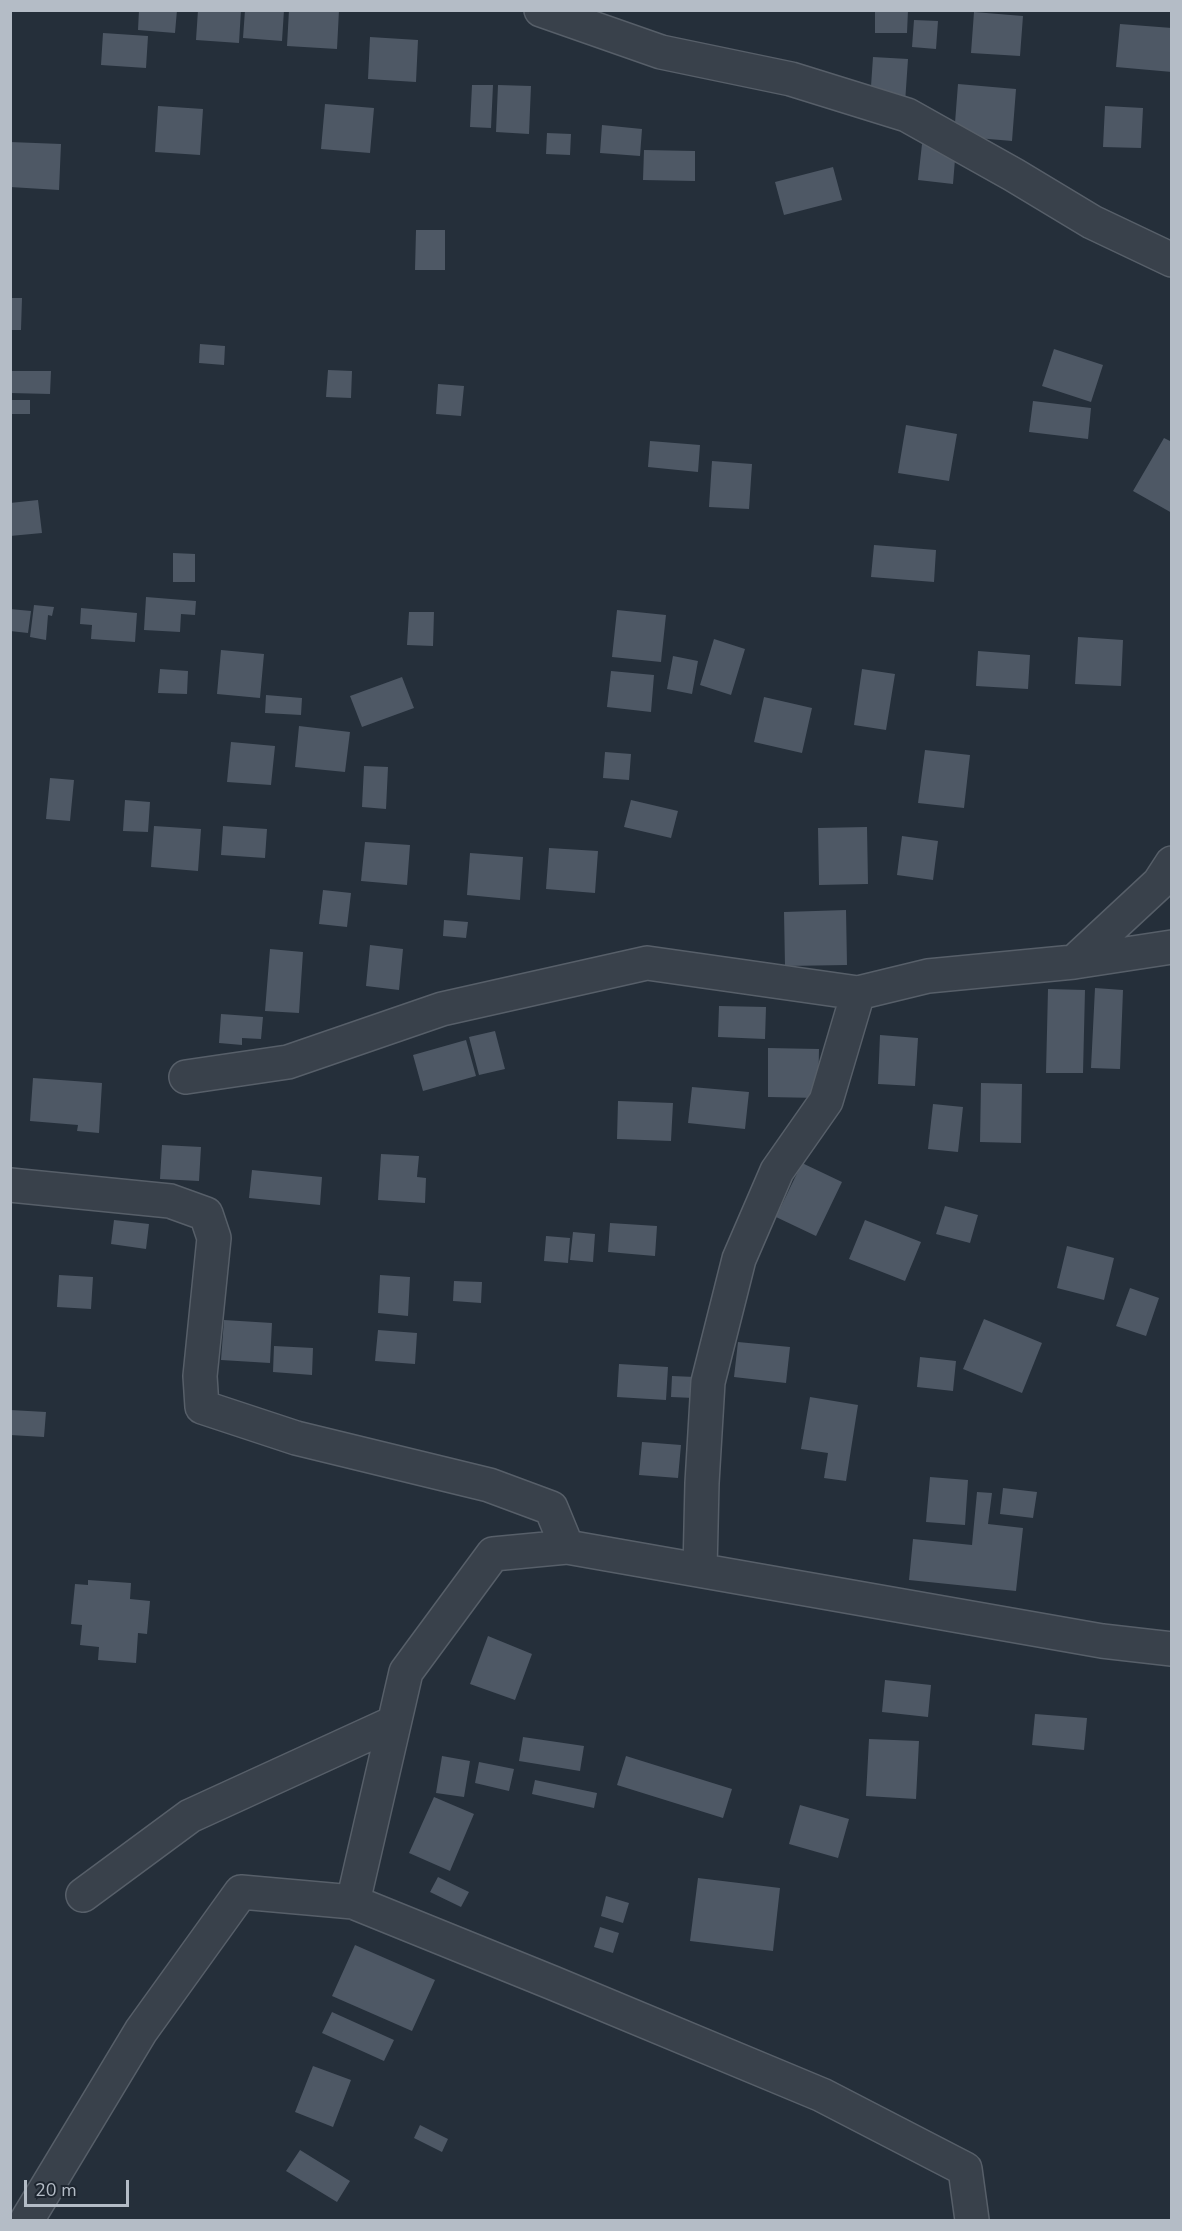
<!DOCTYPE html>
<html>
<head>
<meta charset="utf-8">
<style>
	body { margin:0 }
	#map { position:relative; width:1182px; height:2231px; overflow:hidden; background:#252f3a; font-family:"Nunito Sans",sans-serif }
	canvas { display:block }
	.frame { position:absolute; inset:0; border:12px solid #b4bcc6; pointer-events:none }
	.scale { position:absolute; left:24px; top:2180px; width:105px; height:27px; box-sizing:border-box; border:3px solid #b4bcc6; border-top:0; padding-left:8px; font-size:18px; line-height:21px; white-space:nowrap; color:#b4bcc6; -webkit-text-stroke:4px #1e2630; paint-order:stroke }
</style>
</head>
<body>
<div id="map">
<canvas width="1182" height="2231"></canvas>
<div class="frame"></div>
<div class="scale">20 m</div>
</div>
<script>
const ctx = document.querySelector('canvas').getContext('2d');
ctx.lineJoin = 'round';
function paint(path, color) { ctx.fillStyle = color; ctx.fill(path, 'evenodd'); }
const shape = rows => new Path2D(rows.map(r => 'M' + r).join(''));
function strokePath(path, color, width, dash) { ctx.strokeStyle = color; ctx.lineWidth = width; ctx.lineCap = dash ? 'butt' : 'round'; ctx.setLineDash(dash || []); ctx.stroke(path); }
paint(shape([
	[139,10,177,10,175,33,138,30],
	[198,10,241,10,239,43,196,40],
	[245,10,284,10,282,41,243,38],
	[289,10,339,10,337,49,287,46],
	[875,10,908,10,907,33,875,33],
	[974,12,1023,16,1020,56,971,53],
	[914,20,938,21,936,49,912,47],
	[1120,24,1172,28,1172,72,1116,67],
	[103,33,148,36,146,68,101,65],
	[370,37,418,40,416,82,368,79],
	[873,57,908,59,905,103,870,101],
	[958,84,1016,89,1012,141,954,136],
	[472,85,493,85,491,128,470,127],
	[498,85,531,86,529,134,496,132],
	[325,104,374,108,370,153,321,149],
	[158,106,203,109,200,155,155,152],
	[1105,106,1143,108,1141,148,1103,147],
	[602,125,642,129,640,156,600,153],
	[547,133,571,134,570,155,546,154],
	[10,142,61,144,59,190,10,187],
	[922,144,956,147,953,184,918,180],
	[644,150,695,151,695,181,643,180],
	[833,167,842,200,784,215,775,182],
	[416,230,445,230,445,270,415,270],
	[10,298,22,298,21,330,10,330],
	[200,344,225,346,224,365,199,363],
	[1054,349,1103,365,1091,402,1042,386],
	[328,370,352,371,351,398,326,397],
	[10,371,51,371,50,394,10,393],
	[438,384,464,386,461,416,436,414],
	[10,400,30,400,30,414,10,414],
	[1033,401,1091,408,1088,439,1029,432],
	[906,425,957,434,949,481,898,473],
	[1164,438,1172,442,1172,513,1133,491],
	[650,441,700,445,698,472,648,467],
	[712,461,752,464,749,509,709,507],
	[38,500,42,533,10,536,10,503],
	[874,545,936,550,934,582,871,577],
	[173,553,195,554,195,582,173,582],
	[146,597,196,601,195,615,181,614,180,632,144,630],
	[34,605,54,607,52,616,48,615,46,640,30,637],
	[81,608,137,613,135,642,91,639,92,625,80,624],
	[10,609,31,611,28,633,10,631],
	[617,610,666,615,661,662,612,657],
	[409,612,434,612,433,646,407,645],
	[1078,637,1123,640,1121,686,1075,684],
	[714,639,745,649,731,695,700,685],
	[221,650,264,654,260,698,217,694],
	[978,651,1030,655,1028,689,976,686],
	[673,656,698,661,692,694,667,689],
	[160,669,188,671,187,694,158,693],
	[862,669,895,674,886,730,854,725],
	[611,671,654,675,651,712,607,707],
	[402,677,414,708,362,727,350,696],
	[266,695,302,698,301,715,265,713],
	[764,697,812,708,802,753,754,742],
	[299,726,350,732,345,772,295,767],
	[231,742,275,746,271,785,227,782],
	[925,750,970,755,964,808,918,803],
	[605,752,631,754,629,780,603,778],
	[364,766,388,767,386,809,362,807],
	[50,778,74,780,70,821,46,819],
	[125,800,150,802,148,832,123,831],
	[631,800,678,811,671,838,624,827],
	[154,826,201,829,198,871,151,867],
	[223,826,267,829,265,858,221,855],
	[867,827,868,884,819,885,818,828],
	[902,836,938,841,933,880,897,875],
	[365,842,410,845,407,885,361,881],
	[549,848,598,851,595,893,546,889],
	[470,853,523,857,520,900,467,895],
	[323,890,351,893,347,927,319,924],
	[846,910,847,965,785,966,784,912],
	[444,920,468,922,466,938,443,936],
	[370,945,403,949,399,990,366,986],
	[270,949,303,952,299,1013,265,1011],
	[1095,988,1123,990,1120,1069,1091,1068],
	[1048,989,1085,990,1083,1073,1046,1073],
	[719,1006,766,1007,765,1039,718,1037],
	[221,1014,263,1017,261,1039,242,1038,242,1045,219,1043],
	[495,1031,505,1069,479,1075,469,1037],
	[880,1035,918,1038,915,1086,878,1084],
	[466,1040,476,1076,423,1091,413,1055],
	[768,1048,819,1049,818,1098,768,1097],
	[33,1078,102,1083,99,1133,77,1131,78,1125,30,1121],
	[981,1083,1022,1084,1021,1143,980,1142],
	[692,1087,749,1092,745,1129,688,1123],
	[618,1101,673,1103,671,1141,617,1139],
	[933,1104,963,1107,958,1152,928,1149],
	[162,1145,201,1147,199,1181,160,1179],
	[381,1154,419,1156,417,1177,426,1178,425,1203,378,1200],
	[802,1163,842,1182,816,1236,776,1217],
	[252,1170,322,1177,320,1205,249,1198],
	[945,1206,978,1215,970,1243,936,1234],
	[114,1220,149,1224,146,1249,111,1244],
	[865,1220,921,1242,905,1281,849,1259],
	[610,1223,657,1226,655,1256,608,1252],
	[573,1232,595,1234,593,1262,570,1260],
	[546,1236,570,1238,568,1263,544,1261],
	[1067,1246,1114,1258,1104,1300,1057,1288],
	[59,1275,93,1277,91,1309,57,1307],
	[380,1275,410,1277,408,1316,378,1313],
	[454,1281,482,1282,481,1303,453,1301],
	[1130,1288,1159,1298,1146,1336,1116,1326],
	[984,1319,1042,1343,1022,1393,963,1369],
	[224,1320,272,1323,270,1363,221,1360],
	[378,1330,417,1333,415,1364,375,1361],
	[738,1342,790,1347,786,1383,734,1377],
	[274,1346,313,1348,312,1375,273,1372],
	[920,1357,956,1361,953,1391,917,1387],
	[619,1364,668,1367,666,1400,617,1397],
	[672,1376,695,1377,694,1398,671,1397],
	[810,1397,858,1405,846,1481,824,1478,828,1453,801,1449],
	[10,1410,46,1412,44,1437,10,1435],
	[642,1442,681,1445,678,1478,639,1475],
	[930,1477,968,1480,965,1525,926,1522],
	[1003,1488,1037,1492,1033,1518,1000,1514],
	[977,1492,992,1493,988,1524,1023,1528,1016,1591,909,1580,913,1539,972,1545],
	[88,1580,131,1583,130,1599,150,1601,147,1634,138,1633,136,1663,98,1660,99,1647,80,1645,82,1625,71,1624,75,1584,88,1585],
	[488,1636,532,1654,515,1700,470,1684],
	[885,1680,931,1685,928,1717,882,1712],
	[1035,1714,1087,1718,1084,1750,1032,1745],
	[523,1737,584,1746,580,1771,519,1761],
	[869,1739,919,1741,916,1799,866,1796],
	[442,1756,470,1761,464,1797,436,1793],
	[626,1756,732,1789,723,1818,617,1785],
	[479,1762,514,1769,509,1791,475,1783],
	[535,1780,597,1793,594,1808,532,1794],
	[434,1797,474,1814,450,1871,409,1853],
	[800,1805,849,1819,838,1858,789,1844],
	[438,1877,469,1892,461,1907,430,1892],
	[698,1878,780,1888,773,1951,690,1941],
	[606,1896,629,1903,623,1923,601,1916],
	[600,1927,619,1933,613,1953,594,1947],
	[355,1945,435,1980,412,2031,332,1996],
	[332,2012,394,2040,384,2061,322,2033],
	[313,2066,351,2080,333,2127,295,2112],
	[420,2125,448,2139,442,2152,414,2138],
	[300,2150,350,2181,337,2202,286,2171]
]), '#4e5865');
const minor = shape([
	[541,10,661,52,791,79,907,115,1014,175,1092,222,1172,260],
	[1074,962,1172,947],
	[186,1077,288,1062,442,1009,647,963,858,993],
	[10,1185,170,1201,206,1214,214,1238,200,1376,202,1407,296,1438,489,1485,551,1508,567,1547],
	[700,1570,702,1483,708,1382,739,1259,777,1171,826,1101,858,993,928,976,1074,962,1159,883,1172,863],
	[83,1895,190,1816,393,1723],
	[353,1902,553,1983,822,2095,965,2169,972,2220],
	[27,2220,141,2031,241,1892,353,1902,406,1672,493,1554,567,1547,1102,1641,1172,1649]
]);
strokePath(minor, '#575f69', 36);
strokePath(minor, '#39414b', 33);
</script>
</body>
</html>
